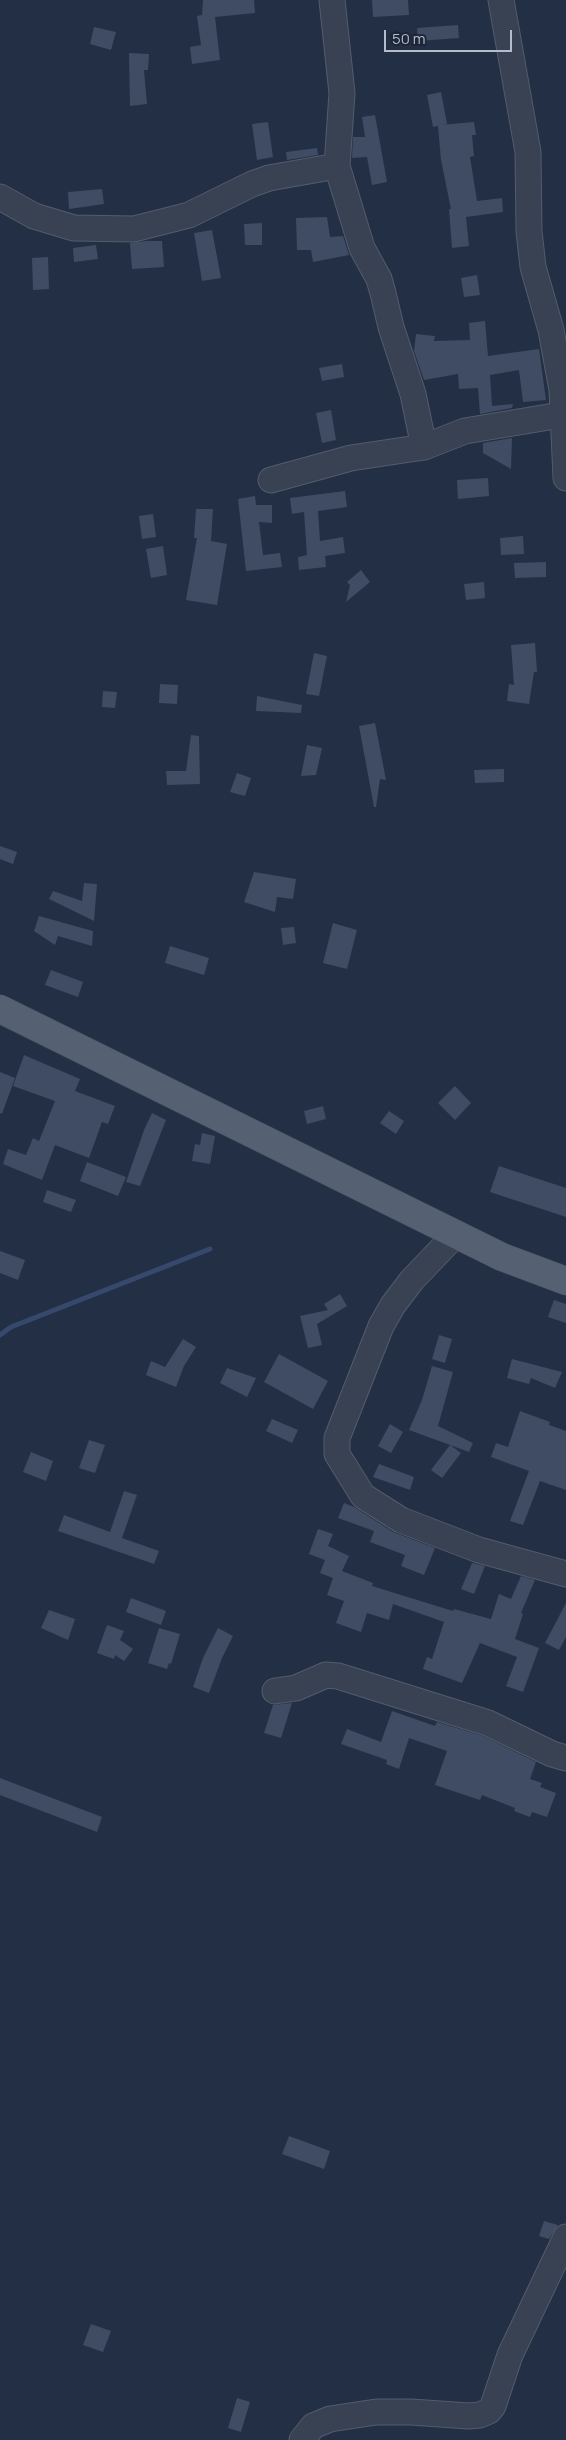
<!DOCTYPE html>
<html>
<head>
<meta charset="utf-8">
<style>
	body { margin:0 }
	#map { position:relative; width:566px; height:2440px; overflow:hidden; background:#232f44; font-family:Manrope,sans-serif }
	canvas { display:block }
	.scale { position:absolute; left:384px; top:30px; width:128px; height:22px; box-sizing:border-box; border:2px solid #b5bdcd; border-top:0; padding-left:6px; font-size:15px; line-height:18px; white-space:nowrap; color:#b5bdcd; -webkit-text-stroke:4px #1d2639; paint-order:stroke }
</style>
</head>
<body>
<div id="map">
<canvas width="566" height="2440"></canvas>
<div class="scale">50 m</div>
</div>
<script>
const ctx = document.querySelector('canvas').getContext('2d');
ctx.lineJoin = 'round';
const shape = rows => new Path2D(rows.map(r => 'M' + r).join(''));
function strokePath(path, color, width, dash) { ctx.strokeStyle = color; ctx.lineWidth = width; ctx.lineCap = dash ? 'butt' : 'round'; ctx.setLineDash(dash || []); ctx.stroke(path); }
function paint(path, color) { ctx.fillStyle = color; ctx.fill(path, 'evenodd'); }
strokePath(shape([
	[0,1335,11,1327,210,1249]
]), '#36496c', 5);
paint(shape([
	[203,0,254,0,255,13,215,17,220,60,192,64,190,47,201,45,197,16,202,15],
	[372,0,408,0,409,15,373,17],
	[458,25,459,38,418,41,417,28],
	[94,27,116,32,111,50,90,44],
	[129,53,149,54,148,70,144,70,147,104,130,106],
	[441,92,447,124,440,125,474,122,476,135,472,135,474,156,470,157,477,201,502,198,503,212,466,217,469,246,452,248,449,209,451,209,441,160,438,126,433,127,427,95],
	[375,115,387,182,372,185,367,157,352,158,353,137,365,137,362,117],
	[268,122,273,157,257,160,252,124],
	[317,148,318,155,287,160,286,152],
	[102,189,104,204,69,209,68,192],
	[327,217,330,237,343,236,349,255,313,262,311,250,297,250,296,218],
	[262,223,262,245,245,245,244,224],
	[212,230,221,278,202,281,194,233],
	[146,241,162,241,164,267,132,269,130,243],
	[96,245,98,259,74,262,73,248],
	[48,257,49,289,33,290,32,258],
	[477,275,480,295,464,297,461,278],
	[485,321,488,356,539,349,546,400,523,402,519,370,490,375,492,406,513,404,512,408,480,414,478,388,459,389,458,374,424,380,414,351,416,334,435,336,434,341,470,340,469,323],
	[342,364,344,377,322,381,319,368],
	[331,410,336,440,322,443,316,413],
	[512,438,511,469,483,453,483,443],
	[488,478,489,496,458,499,457,480],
	[345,491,347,507,318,511,320,541,343,537,345,553,325,556,326,567,299,570,298,557,307,555,304,512,292,514,290,498],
	[255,496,256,505,272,505,272,523,259,522,263,555,280,553,282,567,246,571,238,499],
	[196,509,213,509,211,541,227,544,217,605,186,600,197,538,194,538],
	[153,514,156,537,142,539,139,516],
	[523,536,524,554,501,555,500,538],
	[163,546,167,575,151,578,146,549],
	[546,562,546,577,515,578,514,563],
	[361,570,370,582,346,602,350,585,347,582],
	[484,582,485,598,466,600,464,584],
	[535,643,537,672,534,672,529,704,507,701,509,684,514,685,511,645],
	[314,653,327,656,319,696,306,694],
	[160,684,178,685,177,704,159,703],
	[103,691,117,692,115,708,102,707],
	[257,696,302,705,301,713,256,711],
	[375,723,386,780,380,779,376,807,374,807,359,726],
	[191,735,199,736,200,784,167,785,166,771,186,771],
	[307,745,322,748,316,775,301,776],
	[504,769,504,782,475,783,474,770],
	[237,773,251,778,245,796,230,792],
	[0,846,17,852,13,864,0,859],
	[254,872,296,879,293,899,277,897,275,912,244,902],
	[84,883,97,884,94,921,49,899,53,891,82,901],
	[39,916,93,931,92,946,58,936,55,945,34,931],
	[333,923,357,930,347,969,323,963],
	[294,927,296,943,283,945,281,928],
	[170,946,209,958,204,975,165,963],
	[51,970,83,982,78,997,45,985],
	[24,1055,80,1079,75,1091,115,1106,108,1124,102,1122,89,1158,55,1145,42,1180,3,1164,8,1149,26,1155,33,1138,39,1141,55,1101,13,1086],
	[0,1072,15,1078,2,1114,0,1113],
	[455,1086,471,1103,455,1120,438,1103],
	[323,1106,326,1119,307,1124,304,1111],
	[389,1111,404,1121,396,1134,380,1123],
	[152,1113,166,1120,140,1186,126,1182,144,1130],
	[202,1133,215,1136,210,1164,192,1161,195,1144,200,1145],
	[87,1162,126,1177,118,1196,80,1181],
	[499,1166,566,1188,566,1217,490,1192],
	[47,1190,76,1200,71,1212,43,1202],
	[0,1251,25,1260,18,1280,0,1273],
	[340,1294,347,1306,317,1324,322,1345,308,1348,300,1316,328,1310,324,1304],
	[554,1300,566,1304,566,1323,548,1317],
	[439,1335,452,1339,445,1363,432,1359],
	[183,1339,196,1347,184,1366,176,1387,146,1375,151,1361,165,1367],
	[279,1354,328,1381,313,1409,264,1382],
	[512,1359,562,1372,555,1388,531,1378,529,1384,507,1378],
	[432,1366,453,1372,438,1426,473,1443,469,1452,450,1445,461,1453,442,1478,431,1470,450,1445,409,1430,422,1400],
	[227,1368,256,1378,247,1397,220,1383],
	[520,1411,550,1422,549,1425,566,1431,566,1490,540,1481,523,1525,510,1521,529,1471,491,1457,496,1443,508,1447],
	[272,1419,298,1430,292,1443,266,1431],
	[390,1424,403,1432,391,1453,378,1446],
	[89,1440,105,1445,95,1473,79,1468],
	[31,1452,53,1461,46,1481,23,1472],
	[379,1464,414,1477,410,1490,373,1477],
	[124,1491,137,1495,122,1538,159,1551,154,1564,58,1531,64,1515,110,1532],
	[344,1503,354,1507,393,1532,435,1548,424,1575,401,1566,405,1555,370,1542,374,1531,338,1518],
	[318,1529,333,1534,328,1546,349,1556,342,1571,373,1583,372,1586,453,1611,454,1609,491,1619,499,1594,511,1599,521,1576,535,1580,521,1613,523,1614,515,1639,539,1648,523,1692,506,1686,517,1657,480,1643,462,1683,423,1669,427,1657,432,1659,444,1622,393,1604,389,1620,367,1613,361,1632,336,1623,344,1601,327,1595,333,1578,320,1573,325,1560,309,1554],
	[472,1563,485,1566,474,1594,461,1589],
	[131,1598,166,1611,161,1625,126,1612],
	[566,1603,566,1637,559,1650,545,1643],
	[49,1610,75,1619,68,1640,41,1628],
	[107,1625,124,1631,120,1640,133,1649,124,1661,115,1655,114,1659,97,1653],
	[159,1628,180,1634,171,1664,169,1663,167,1669,148,1663],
	[218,1628,233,1636,222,1658,209,1693,193,1687,203,1658],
	[292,1703,281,1738,264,1733,273,1705],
	[392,1711,435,1726,437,1722,483,1736,536,1762,530,1779,542,1783,540,1787,556,1793,547,1817,532,1812,530,1817,514,1811,515,1808,482,1795,480,1800,435,1785,447,1751,409,1738,399,1769,386,1764,387,1760,341,1744,347,1729,381,1742],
	[0,1778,102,1817,97,1832,0,1795],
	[289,2136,330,2151,324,2169,282,2154],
	[544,2221,558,2225,549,2239,539,2236],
	[91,2324,111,2331,103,2352,83,2345],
	[237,2398,250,2402,241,2432,228,2428]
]), '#404c64');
const minor = shape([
	[332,0,342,93,337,166,362,248,379,279,383,293,391,327,413,394,424,447],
	[501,0,528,152,529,231,533,267,551,330,562,390,566,478],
	[0,197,34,216,74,228,134,229,189,215,252,184,269,178,337,166],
	[271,480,351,458,424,447,465,431,566,414],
	[456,1234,412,1280,393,1305,381,1326,337,1438,337,1454,363,1496,401,1520,479,1550,566,1574],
	[275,1691,296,1688,326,1675,338,1676,488,1723,552,1754,566,1758],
	[302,2440,313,2426,330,2419,376,2412,411,2412,469,2416,480,2415,489,2411,493,2406,510,2355,566,2237]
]);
const major = shape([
	[0,1009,502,1257,566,1281]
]);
strokePath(minor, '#535c6d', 27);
strokePath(major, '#424a5c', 29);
strokePath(minor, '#384253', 25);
strokePath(major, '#566073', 28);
</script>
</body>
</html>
